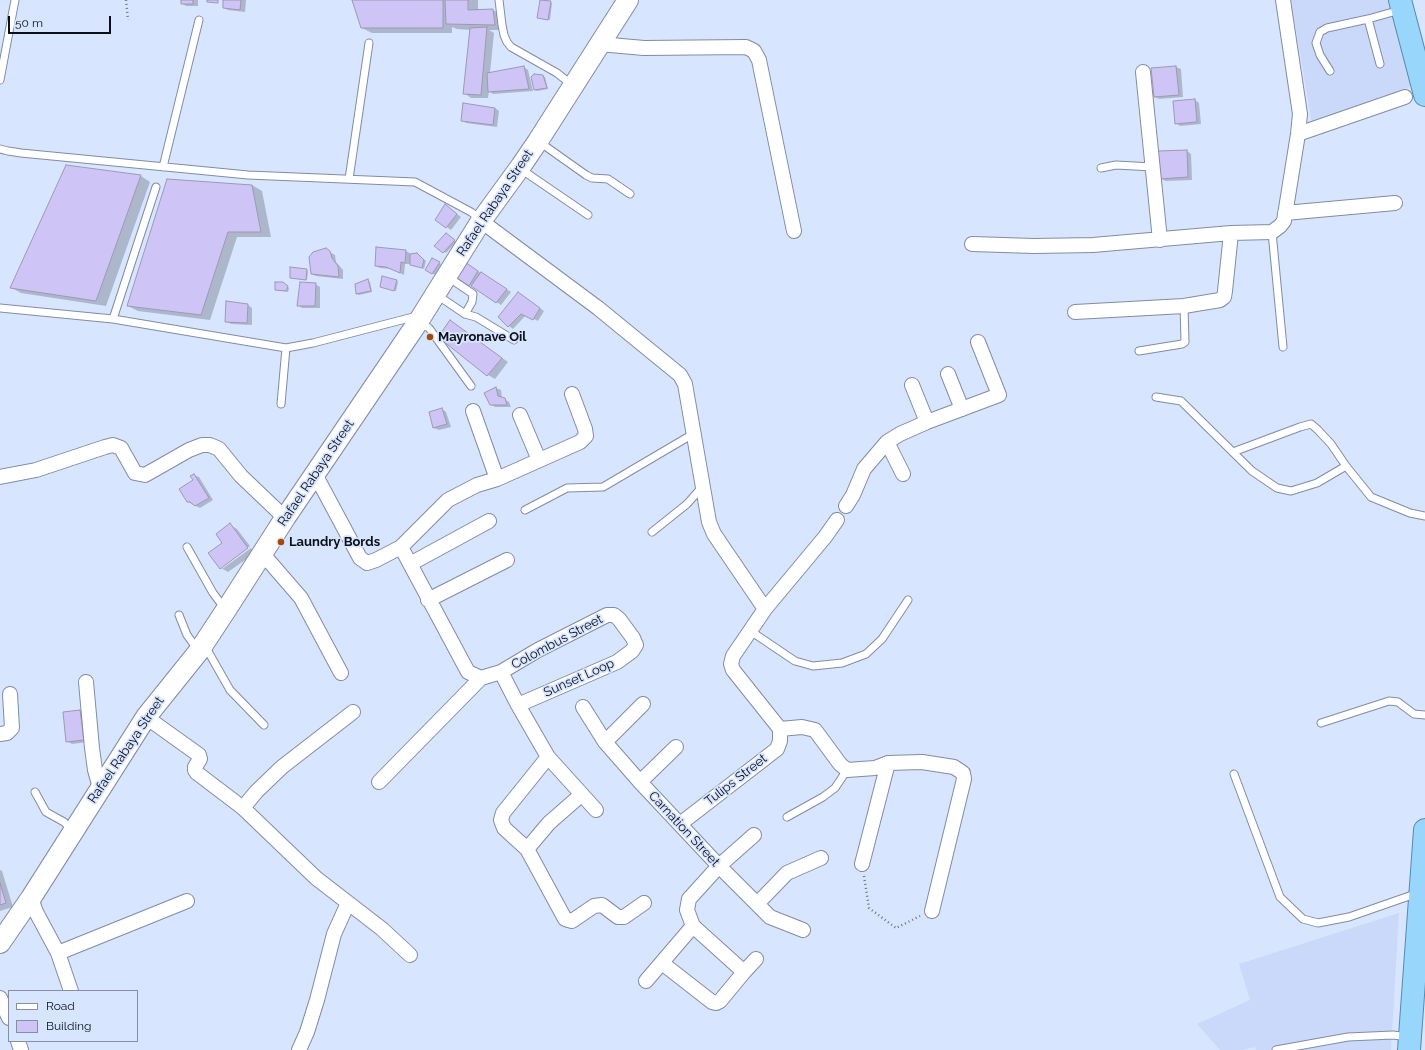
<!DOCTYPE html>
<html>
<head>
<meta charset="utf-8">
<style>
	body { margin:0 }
	#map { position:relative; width:1425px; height:1050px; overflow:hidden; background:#d8e5ff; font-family:Raleway,sans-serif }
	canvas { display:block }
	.legend { position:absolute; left:8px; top:990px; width:130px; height:52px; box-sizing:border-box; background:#d8e5ff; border:1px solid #868fa2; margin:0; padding:5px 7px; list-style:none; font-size:12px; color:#0b0f17 }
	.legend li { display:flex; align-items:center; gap:8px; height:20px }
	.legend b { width:20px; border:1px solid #868fa2 }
	.scale { position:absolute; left:8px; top:16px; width:103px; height:18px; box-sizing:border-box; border:2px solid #0b0f17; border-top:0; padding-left:5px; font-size:12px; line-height:14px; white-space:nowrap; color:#0b0f17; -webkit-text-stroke:3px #d8e5ff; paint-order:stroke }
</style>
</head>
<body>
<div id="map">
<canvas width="1425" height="1050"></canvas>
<ul class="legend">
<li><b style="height:5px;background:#fff"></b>Road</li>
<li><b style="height:11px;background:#cec5f6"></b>Building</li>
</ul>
<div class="scale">50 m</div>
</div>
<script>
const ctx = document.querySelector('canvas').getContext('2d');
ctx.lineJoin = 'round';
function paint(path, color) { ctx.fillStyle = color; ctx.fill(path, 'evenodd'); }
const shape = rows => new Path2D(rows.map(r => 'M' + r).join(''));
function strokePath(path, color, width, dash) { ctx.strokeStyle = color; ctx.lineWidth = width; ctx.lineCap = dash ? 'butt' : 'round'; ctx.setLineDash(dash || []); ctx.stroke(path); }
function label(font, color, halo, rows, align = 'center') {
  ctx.font = font + ' Raleway,sans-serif'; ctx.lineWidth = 3.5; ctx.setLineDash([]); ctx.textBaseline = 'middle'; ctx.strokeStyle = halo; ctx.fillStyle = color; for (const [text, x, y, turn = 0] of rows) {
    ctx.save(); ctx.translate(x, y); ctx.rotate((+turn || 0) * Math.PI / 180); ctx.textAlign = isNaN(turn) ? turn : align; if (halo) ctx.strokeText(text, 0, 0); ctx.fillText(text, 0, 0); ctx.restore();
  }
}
paint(shape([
	[1291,0,1389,0,1413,86,1312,124],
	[1399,913,1391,1050,1256,1050,1255,1047,1242,1050,1220,1050,1197,1024,1250,1000,1239,964]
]), '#cad9f9');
paint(shape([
	[182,0,198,0,198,6,186,6,182,3],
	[225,0,246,0,245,12,228,10,224,7],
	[353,0,478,0,478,10,493,10,503,16,504,30,489,30,494,33,490,73,524,67,528,70,533,91,493,94,489,91,488,98,471,98,464,93,471,30,457,29,452,27,452,33,372,33,362,28],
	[550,2,552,3,550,20,538,18],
	[1176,67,1181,69,1183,97,1159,99,1155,97],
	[542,76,545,77,548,89,537,91,535,90],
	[1195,100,1199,103,1201,124,1180,126,1176,123],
	[495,108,499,111,497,127,466,123,462,120],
	[1187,151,1191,154,1192,180,1165,181,1161,178],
	[141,176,150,182,106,306,21,293,12,288],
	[252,185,262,191,271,237,237,237,210,320,138,311,128,306],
	[446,206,461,217,451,230,436,219],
	[448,235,456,242,446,253,436,246],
	[377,249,406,251,411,254,419,255,426,261,424,269,410,264,405,264,404,275,391,269,380,268,376,266],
	[326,250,335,255,336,262,343,270,343,279,316,276,312,274],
	[432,259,441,264,435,275,426,270],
	[470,266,511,292,501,305,456,276],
	[306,270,308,271,307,280,291,277],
	[396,280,398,282,396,291,383,287],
	[368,281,370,282,372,292,359,295,357,294],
	[285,284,289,288,288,292,276,290],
	[315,284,320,287,320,308,302,308,298,305],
	[523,296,544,311,538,321,526,315,513,329,509,326],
	[248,305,252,308,252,325,231,324,226,321],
	[451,322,508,362,495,379,488,375,440,337],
	[496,388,501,390,502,398,509,402,511,407,495,407,490,404],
	[442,409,446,412,451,427,439,430,434,428],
	[194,475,199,477,213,500,200,508,188,502,194,480],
	[230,525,237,529,250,546,222,566,222,569,251,548,255,553,228,572,221,568,223,543],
	[80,711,84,713,88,742,72,744,67,741],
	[0,870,2,871,13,907,0,911]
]), '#0003');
const building = shape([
	[181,0,193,0,193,4,181,4,181,0],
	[207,0,218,0,218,3,207,2,207,0],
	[223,0,241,0,240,10,223,8,223,0],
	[352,0,443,0,443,28,361,28,352,0],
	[445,0,468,0,468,10,493,9,495,25,446,24,445,0],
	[540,0,551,1,548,20,537,18,540,0],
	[487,27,481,95,463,94,470,28,487,27],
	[524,66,529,89,488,92,487,73,524,66],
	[1176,66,1179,95,1154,97,1151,68,1176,66],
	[534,74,543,75,547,88,534,90,531,77,534,74],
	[1195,99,1197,122,1175,124,1173,101,1195,99],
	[463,103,495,108,493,125,461,121,463,103],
	[1187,150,1188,177,1160,179,1158,151,1187,150],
	[66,165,141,175,96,301,10,288,66,165],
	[167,179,252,185,261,232,228,232,201,315,127,306,167,179],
	[445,204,457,214,446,228,435,220,445,204],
	[446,233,455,240,443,253,434,246,446,233],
	[376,247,406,250,405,263,401,262,400,273,386,267,375,266,376,247],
	[326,248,330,251,332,258,338,266,339,277,311,274,309,257,313,252,326,248],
	[417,253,424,260,422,268,410,265,410,254,417,253],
	[432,258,440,262,432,274,425,270,432,258],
	[465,262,478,271,469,286,454,276,465,262],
	[290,267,307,269,306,280,290,278,290,267],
	[481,272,507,289,496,303,471,286,481,272],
	[382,276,397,280,394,291,380,287,382,276],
	[368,279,371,291,356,294,355,284,368,279],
	[275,282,283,282,288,286,286,291,275,290,275,282],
	[300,282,316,283,315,306,297,306,300,282],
	[518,292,540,308,533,320,521,314,508,327,498,317,518,292],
	[226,301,248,304,247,323,225,322,226,301],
	[450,320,502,358,487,376,438,337,450,320],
	[496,387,498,396,505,398,507,405,490,405,484,393,496,387],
	[442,408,447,424,433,428,429,412,442,408],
	[194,474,209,498,195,506,190,502,187,502,179,489,193,480,190,476,194,474],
	[230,523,248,548,220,569,208,553,222,543,216,534,230,523],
	[80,710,84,740,66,742,63,712,80,710],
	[0,883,6,903,0,905,0,883]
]);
paint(building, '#cec5f6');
strokePath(building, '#9d98b2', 1);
const service = shape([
	[499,0,502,25,504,35,507,42,511,47,557,73,572,85],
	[1368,19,1380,64],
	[1330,71,1320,55,1316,43,1320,32,1327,28,1368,19,1400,10],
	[0,80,15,0],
	[538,141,586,175,592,178,608,179,630,194],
	[0,149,8,151,21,153,248,175,415,182,471,212,480,219],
	[163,167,199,20],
	[521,167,528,174,588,215],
	[1101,168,1116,165,1153,167],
	[349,179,369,43],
	[1272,232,1283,347],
	[448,277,473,294,472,302,465,314],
	[437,295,465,314,476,317,514,340],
	[0,308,113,319,286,348,313,343,417,316],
	[113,319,156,187],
	[419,322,429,328,471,386],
	[1139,351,1182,344,1185,342,1184,306],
	[1156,397,1181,401,1252,471,1277,488,1291,491,1317,483,1346,466,1371,497,1410,513,1425,516],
	[281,404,286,348],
	[1233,452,1300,427,1311,424,1318,430,1331,444,1346,466],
	[525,510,567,488,603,487,693,434],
	[652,532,687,504,702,487],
	[187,547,213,593,225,609],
	[179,615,187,635,198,650],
	[749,630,795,661,813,666,842,663,866,654,882,639,908,600],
	[205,646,230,690,264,725],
	[1321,723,1389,701,1398,702,1414,714,1425,715],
	[1234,774,1280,897,1303,919,1318,923,1349,917,1418,893],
	[35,792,46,812,64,822,73,831],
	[787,817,823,797,835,788,847,770],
	[1276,1050,1348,1037,1393,1035,1408,1037]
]);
const minor = shape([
	[599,44,644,48,746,47,754,51,759,60,794,231],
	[1143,72,1160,240],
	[1298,134,1405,97],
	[1285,213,1395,203],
	[481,221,598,308,680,375,685,384,709,522,714,534,765,609],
	[972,244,1034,246,1093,245,1231,233,1272,232,1280,226,1284,221,1298,134,1300,114,1283,0],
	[1075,312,1184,306,1220,300,1224,297,1225,291,1231,233],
	[948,374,962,409],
	[912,385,927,422],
	[473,411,497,479],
	[520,415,539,460],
	[887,442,903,474],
	[315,474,360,558,367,563,376,560,401,547,448,500,477,485,497,479,580,442,586,436,585,429,572,394],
	[0,477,36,470,105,447,113,445,121,448,135,473,145,475,189,450,202,445,210,445,219,449,241,476,285,518],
	[846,506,853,495,864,469,887,442,900,434,927,422,999,395,978,342],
	[837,520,825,537,765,609,733,656,731,664,733,670,780,729,802,727,815,730,840,764,847,770,875,768,888,763,922,762,954,767,963,773,964,779,932,911],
	[401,547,468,672,481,678,501,672,518,705,548,757,596,810],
	[262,553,301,598,341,673],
	[410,564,489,521],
	[428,600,507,560],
	[501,672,538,650,607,615,614,615,619,619,633,638,636,645,632,651,617,662,518,705],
	[86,682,92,748,95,770,100,788],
	[583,707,605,742,640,782,719,866,770,917,803,930],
	[146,717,199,755,200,759,195,767,195,770,197,773,243,808,316,878,382,929,410,955],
	[0,734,7,733,12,728,10,694],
	[605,742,643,704],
	[548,757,503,813,501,820,504,828,527,849,565,919,572,921,594,906,602,905,618,917,624,917,644,903],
	[379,782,481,678],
	[640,782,676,747],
	[243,808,256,792,282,767,353,712],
	[680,824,777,749,780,741,780,729],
	[527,849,549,823,581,795],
	[862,864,888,763],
	[31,898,36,912,58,953,71,991],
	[757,904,787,873,821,858],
	[58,953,187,901],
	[662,963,712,1002,716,1003,720,1001,744,972,756,959],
	[744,972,693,926,687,910,689,899,719,866,754,835],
	[646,981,693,926],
	[0,998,9,1018],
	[18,1041,21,1050],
	[299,1050,307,1032,317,1000,334,934,348,903]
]);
const secondary = shape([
	[0,943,31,898,146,717,199,651,226,610,285,518,418,322,481,221,521,166,538,141,628,0]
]);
const trunk = shape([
	[1400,0,1425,95],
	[1409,1050,1425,830]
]);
strokePath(service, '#818ca4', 9);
strokePath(minor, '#818ca4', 16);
strokePath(secondary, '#818ca4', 22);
strokePath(trunk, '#568aab', 24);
strokePath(shape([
	[126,0,128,20],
	[864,876,869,908,896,928,920,916]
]), '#6f7788', 2.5, [1, 3]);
strokePath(service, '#fff', 7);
strokePath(minor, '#fff', 14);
strokePath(secondary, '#fff', 20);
strokePath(trunk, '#98d6fc', 22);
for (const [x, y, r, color] of [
	[430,337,4,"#a94705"],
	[281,542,4,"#a94705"]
]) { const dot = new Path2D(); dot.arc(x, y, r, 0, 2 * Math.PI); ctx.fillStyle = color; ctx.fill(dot); strokePath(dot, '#d8e5ff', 1.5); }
label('13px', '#0b0f17', '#d8e5ff', [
	["Rafael Rabaya Street",495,203,-56],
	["Rafael Rabaya Street",316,473,-56],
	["Colombus Street",557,642,-28],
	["Sunset Loop",579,678,-24],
	["Rafael Rabaya Street",126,750,-56],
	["Tulips Street",736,780,-38],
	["Carnation Street",684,829,47]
]);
label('bold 13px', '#0b0f17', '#d8e5ff', [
	["Mayronave Oil",438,337],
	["Laundry Bords",289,542]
], 'left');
</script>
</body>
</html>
